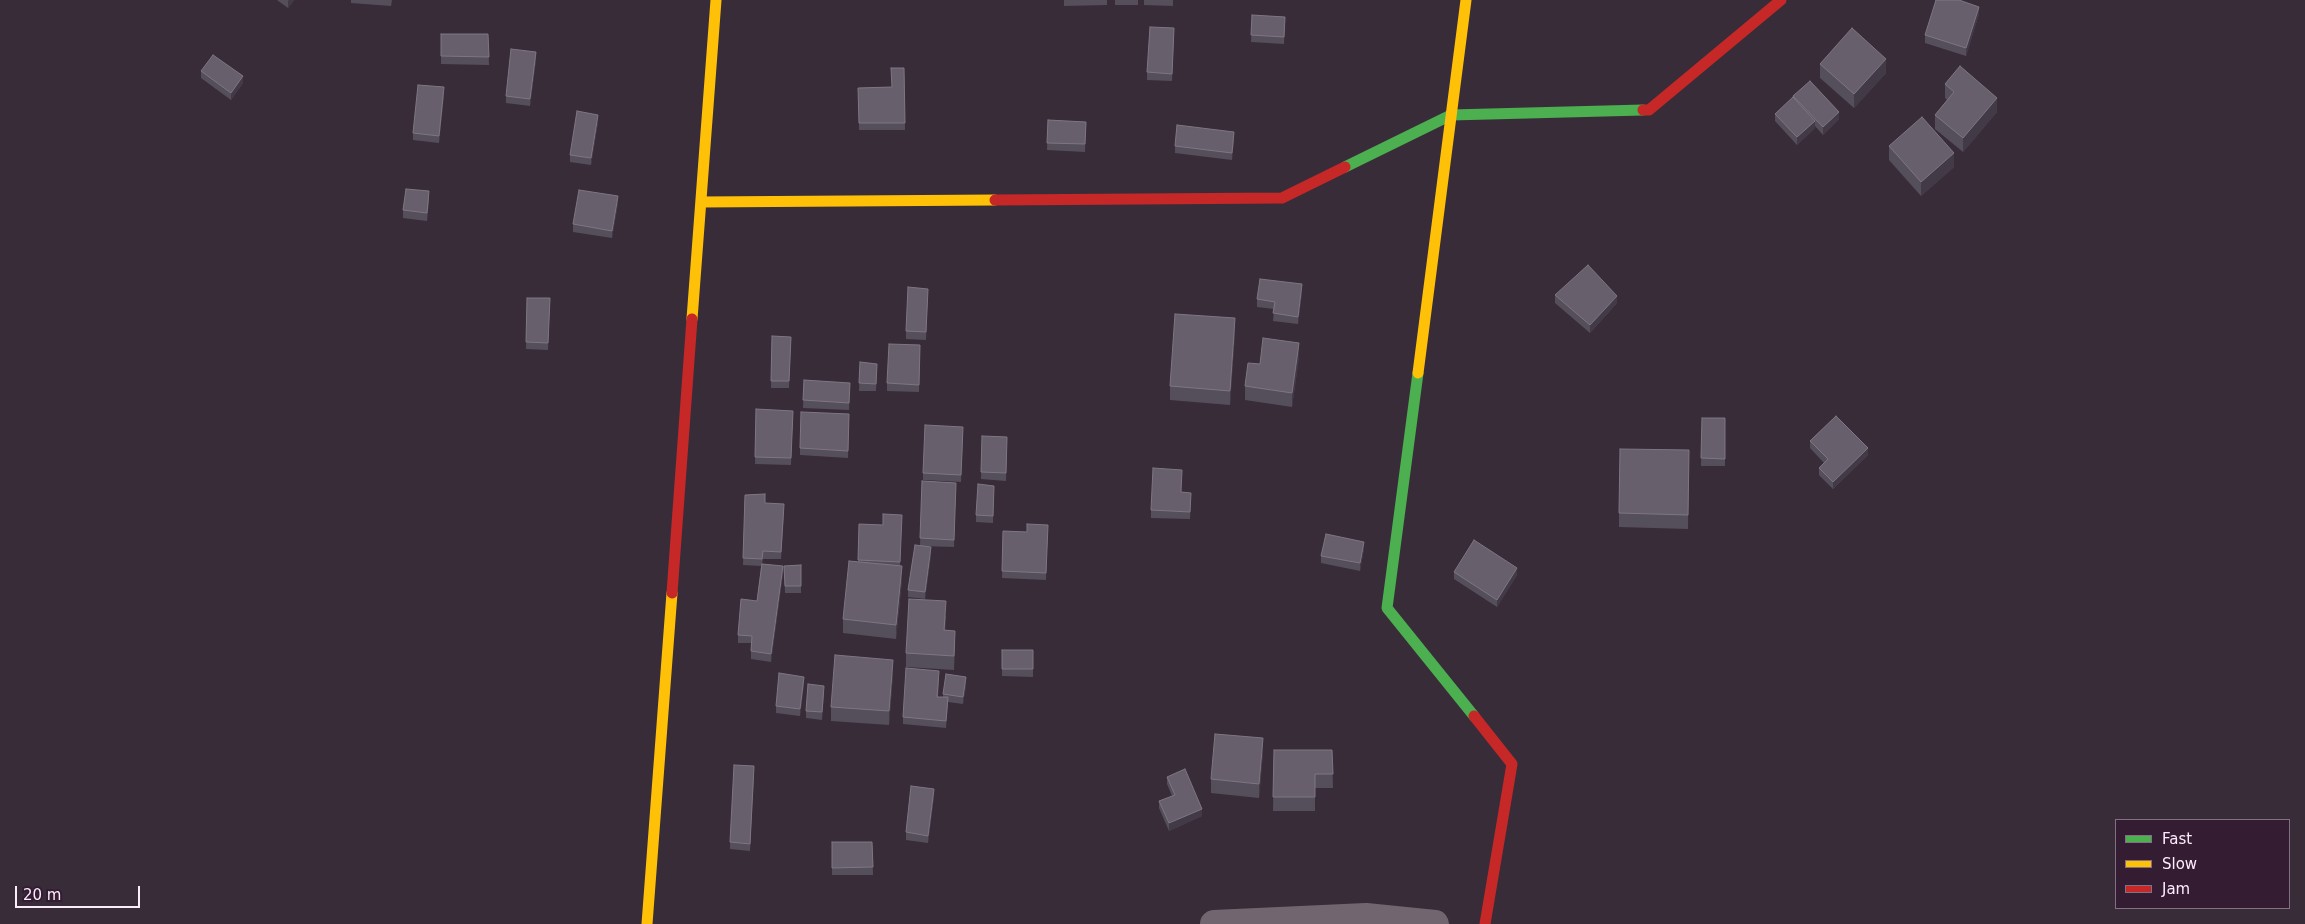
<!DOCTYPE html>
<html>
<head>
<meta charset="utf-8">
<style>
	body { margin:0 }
	#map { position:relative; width:2305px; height:924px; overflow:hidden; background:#392c39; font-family:"DejaVu Sans",sans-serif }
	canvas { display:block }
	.legend { position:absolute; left:2115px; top:819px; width:175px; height:90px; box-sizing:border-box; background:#341d33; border:1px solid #847083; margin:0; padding:6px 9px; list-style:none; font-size:15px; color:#fcecfb }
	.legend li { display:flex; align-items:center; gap:10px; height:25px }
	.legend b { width:25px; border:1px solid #847083 }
	.scale { position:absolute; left:15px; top:886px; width:125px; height:22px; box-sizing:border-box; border:2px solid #fcecfb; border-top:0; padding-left:6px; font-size:15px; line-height:18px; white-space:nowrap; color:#fcecfb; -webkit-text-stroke:4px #341d33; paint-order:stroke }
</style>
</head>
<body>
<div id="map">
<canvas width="2305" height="924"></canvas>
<ul class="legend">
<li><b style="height:6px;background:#4caf50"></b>Fast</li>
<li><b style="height:6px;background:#ffc107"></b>Slow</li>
<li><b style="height:6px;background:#c62828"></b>Jam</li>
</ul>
<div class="scale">20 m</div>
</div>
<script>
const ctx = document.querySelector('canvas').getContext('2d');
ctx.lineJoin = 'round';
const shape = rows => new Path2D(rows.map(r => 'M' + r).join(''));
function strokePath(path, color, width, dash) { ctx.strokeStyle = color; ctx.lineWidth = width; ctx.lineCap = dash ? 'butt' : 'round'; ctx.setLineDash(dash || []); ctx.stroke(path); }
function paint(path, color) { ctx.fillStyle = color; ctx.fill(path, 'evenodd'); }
strokePath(shape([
	[1214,924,1366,917,1435,924]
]), '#716670', 28);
strokePath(shape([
	[1345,167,1451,115,1643,110],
	[1418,373,1387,608,1474,716]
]), '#4caf50', 11);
strokePath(shape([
	[701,202,995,200],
	[692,319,716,0],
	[1418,373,1466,0],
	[647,924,672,593]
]), '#ffc107', 11);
strokePath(shape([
	[1643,110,1649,110,1781,0],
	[995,200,1282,198,1345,167],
	[672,593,692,319],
	[1474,716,1512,764,1485,924]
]), '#c62828', 11);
paint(shape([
	[277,0,294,0,288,8],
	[351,0,392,0,391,6,351,3],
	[1064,0,1107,0,1107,5,1064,6],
	[1115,0,1138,0,1138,5,1115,5],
	[1144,0,1173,0,1173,6,1144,5],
	[1979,14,1966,56,1925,43,1925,35],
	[1252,15,1285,17,1284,44,1251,42],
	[441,34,488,34,489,65,441,64],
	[1174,35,1172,81,1147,80,1147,72],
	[536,60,530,106,506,103,506,96],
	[1820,64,1886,73,1854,108,1820,78],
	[904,68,905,130,859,130,858,88,892,87],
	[201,71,243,83,231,100,201,78],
	[1945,84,1997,112,1963,152,1935,129,1935,115,1947,100,1945,98],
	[444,95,439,143,413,140,413,133],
	[1793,96,1839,119,1823,135,1815,126,1815,128,1797,145,1775,121,1775,114,1793,98],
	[1048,120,1086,122,1085,152,1047,150],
	[598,122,591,165,570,162,570,155],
	[1234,139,1232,160,1175,153,1175,146],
	[1889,146,1954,167,1921,196,1889,160],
	[429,199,427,221,403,218,403,210],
	[618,203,612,238,573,232,573,224],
	[928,289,926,340,906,339,906,331],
	[1302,292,1298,324,1273,321,1274,309,1257,307,1257,299],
	[1555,295,1617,303,1590,333,1555,303],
	[527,298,550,298,548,350,526,349],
	[1235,332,1230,405,1170,400,1170,386],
	[772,336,791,337,789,388,771,388],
	[920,345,919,392,887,391,887,383],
	[1299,357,1292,407,1245,400,1245,386,1260,364],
	[860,362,877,364,876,391,859,391],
	[804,380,850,383,849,410,803,408],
	[756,409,793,411,791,465,755,464],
	[849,414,848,458,800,455,800,448],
	[1702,418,1725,418,1725,466,1701,466],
	[963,434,961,482,923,480,923,473],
	[982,436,1007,437,1006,481,981,479],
	[1810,441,1868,455,1833,489,1819,475,1819,468,1824,463,1810,448],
	[1689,450,1688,529,1619,527,1619,513],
	[922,481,956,483,954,547,920,546],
	[994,486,993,523,976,522,976,515],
	[1181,492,1191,493,1190,519,1151,518,1151,510],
	[745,495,784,512,781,559,763,559,762,564,783,573,771,662,751,659,751,643,738,643,738,635,757,601,761,566,743,565],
	[902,515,900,566,902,580,896,639,843,633,843,619,858,562,859,524,883,525],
	[1048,525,1046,580,1002,578,1003,531,1027,532],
	[1364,549,1360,571,1321,563,1321,556],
	[931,555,925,599,908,597,908,590],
	[801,565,801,593,785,593,784,566],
	[1454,572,1517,575,1497,607,1454,579],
	[946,615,945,631,955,645,954,670,906,667,906,653],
	[1002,650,1033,650,1033,677,1002,676],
	[893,674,889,725,831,721,831,707],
	[939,678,938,697,943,697,943,694,966,685,963,704,948,702,946,728,903,724,903,717],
	[804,684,800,716,776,713,776,706],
	[824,693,822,720,806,718,806,711],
	[1274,750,1332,750,1333,788,1315,788,1315,811,1273,811],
	[1263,752,1259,798,1211,793,1211,779],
	[754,774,750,851,730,849,730,842],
	[1167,777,1202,816,1169,831,1159,808,1159,801,1172,796,1167,784],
	[934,796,928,843,906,840,906,832],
	[832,842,872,842,873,875,832,875]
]), '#554f5b');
paint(shape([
	[289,0,294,0,288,8,288,1],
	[1979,7,1979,14,1966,56,1966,48],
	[536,52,536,60,530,106,530,99],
	[1886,59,1886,73,1854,108,1854,94],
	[243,76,243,83,231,100,231,93],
	[444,87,444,95,439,143,439,136],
	[1997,98,1997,112,1963,152,1963,138],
	[1839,112,1839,119,1823,135,1823,127],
	[598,115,598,122,591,165,591,158],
	[1815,121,1815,128,1797,145,1797,137],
	[1234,132,1234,139,1232,160,1232,153],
	[1954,153,1954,167,1921,196,1921,182],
	[618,196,618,203,612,238,612,231],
	[1302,284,1302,292,1298,324,1298,317],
	[1617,296,1617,303,1590,333,1590,325],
	[1235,318,1235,332,1230,405,1230,391],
	[1299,343,1299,357,1292,407,1292,393],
	[1868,448,1868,455,1833,489,1833,482],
	[1364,542,1364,549,1360,571,1360,563],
	[931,547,931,555,925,599,925,592],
	[783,566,783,573,771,662,771,654],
	[902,566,902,580,896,639,896,625],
	[1517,568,1517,575,1497,607,1497,600],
	[893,660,893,674,889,725,889,711],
	[804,677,804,684,800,716,800,709],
	[966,677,966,685,963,704,963,697],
	[1263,738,1263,752,1259,798,1259,784],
	[934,789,934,796,928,843,928,836],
	[1202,809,1202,816,1169,831,1169,823]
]), '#423a46');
const building = shape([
	[1936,0,1959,0,1979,7,1966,48,1925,35,1936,0],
	[1252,15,1285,17,1284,37,1251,35,1252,15],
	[1150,27,1174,28,1172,74,1147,72,1150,27],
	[1852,28,1886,59,1854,94,1820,64,1852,28],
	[441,34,488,34,489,57,441,56,441,34],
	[511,49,536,52,530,99,506,96,511,49],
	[213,55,243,76,231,93,201,71,213,55],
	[1960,66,1997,98,1963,138,1935,115,1954,92,1945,84,1960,66],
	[891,68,904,68,905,123,859,123,858,88,892,87,891,68],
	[1810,81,1839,112,1823,127,1793,96,1810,81],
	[418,85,444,87,439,136,413,133,418,85],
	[1793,97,1815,121,1797,137,1775,114,1793,97],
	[577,111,598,115,591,158,570,155,577,111],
	[1922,117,1954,153,1921,182,1889,146,1922,117],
	[1048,120,1086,122,1085,144,1047,143,1048,120],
	[1177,125,1234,132,1232,153,1175,146,1177,125],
	[406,189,429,191,427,213,403,210,406,189],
	[579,190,618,196,612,231,573,224,579,190],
	[1588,265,1617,296,1590,325,1555,295,1588,265],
	[1260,279,1302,284,1298,317,1273,313,1275,302,1257,299,1260,279],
	[908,287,928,289,926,332,906,331,908,287],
	[527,298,550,298,548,343,526,342,527,298],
	[1175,314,1235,318,1230,391,1170,386,1175,314],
	[772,336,791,337,789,381,771,381,772,336],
	[1263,338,1299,343,1292,393,1245,386,1248,363,1260,364,1263,338],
	[889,344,920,345,919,385,887,383,889,344],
	[860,362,877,364,876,384,859,383,860,362],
	[804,380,850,383,849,403,803,400,804,380],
	[756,409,793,411,791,458,755,457,756,409],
	[801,412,849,414,848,451,800,448,801,412],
	[1836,416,1868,448,1833,482,1819,468,1828,459,1810,441,1836,416],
	[1702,418,1725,418,1725,459,1701,458,1702,418],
	[925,425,963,427,961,475,923,473,925,425],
	[982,436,1007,437,1006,473,981,472,982,436],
	[1620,449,1689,450,1688,515,1619,513,1620,449],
	[1153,468,1182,470,1181,492,1191,493,1190,512,1151,510,1153,468],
	[922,481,956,483,954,540,920,538,922,481],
	[978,484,994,486,993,516,976,515,978,484],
	[765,494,765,503,784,504,781,552,763,551,762,559,743,558,745,495,765,494],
	[883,514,902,515,900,562,858,560,859,524,883,525,883,514],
	[1027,524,1048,525,1046,573,1002,571,1003,531,1027,532,1027,524],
	[1326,534,1364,542,1360,563,1321,556,1326,534],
	[1474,540,1517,568,1497,600,1454,572,1474,540],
	[915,545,931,547,925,592,908,590,915,545],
	[849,561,902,566,896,625,843,619,849,561],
	[762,564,783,566,771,654,751,651,752,636,738,635,741,599,757,601,762,564],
	[801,565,801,586,785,586,784,566,801,565],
	[909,599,946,601,944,630,955,631,954,656,906,653,909,599],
	[1002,650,1033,650,1033,669,1002,669,1002,650],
	[835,655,893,660,889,711,831,707,835,655],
	[906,668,939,671,937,697,948,697,946,721,903,717,906,668],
	[779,673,804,677,800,709,776,706,779,673],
	[946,674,966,677,963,697,943,694,946,674],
	[808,684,824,686,822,712,806,711,808,684],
	[1215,734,1263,738,1259,784,1211,779,1215,734],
	[1274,750,1332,750,1333,774,1315,774,1315,797,1273,797,1274,750],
	[734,765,754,766,750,844,730,842,734,765],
	[1185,769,1202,809,1169,823,1159,801,1175,795,1167,777,1185,769],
	[911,786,934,789,928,836,906,832,911,786],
	[832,842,872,842,873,867,832,868,832,842]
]);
paint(building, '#67606c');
strokePath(building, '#7e7683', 1);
</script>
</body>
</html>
